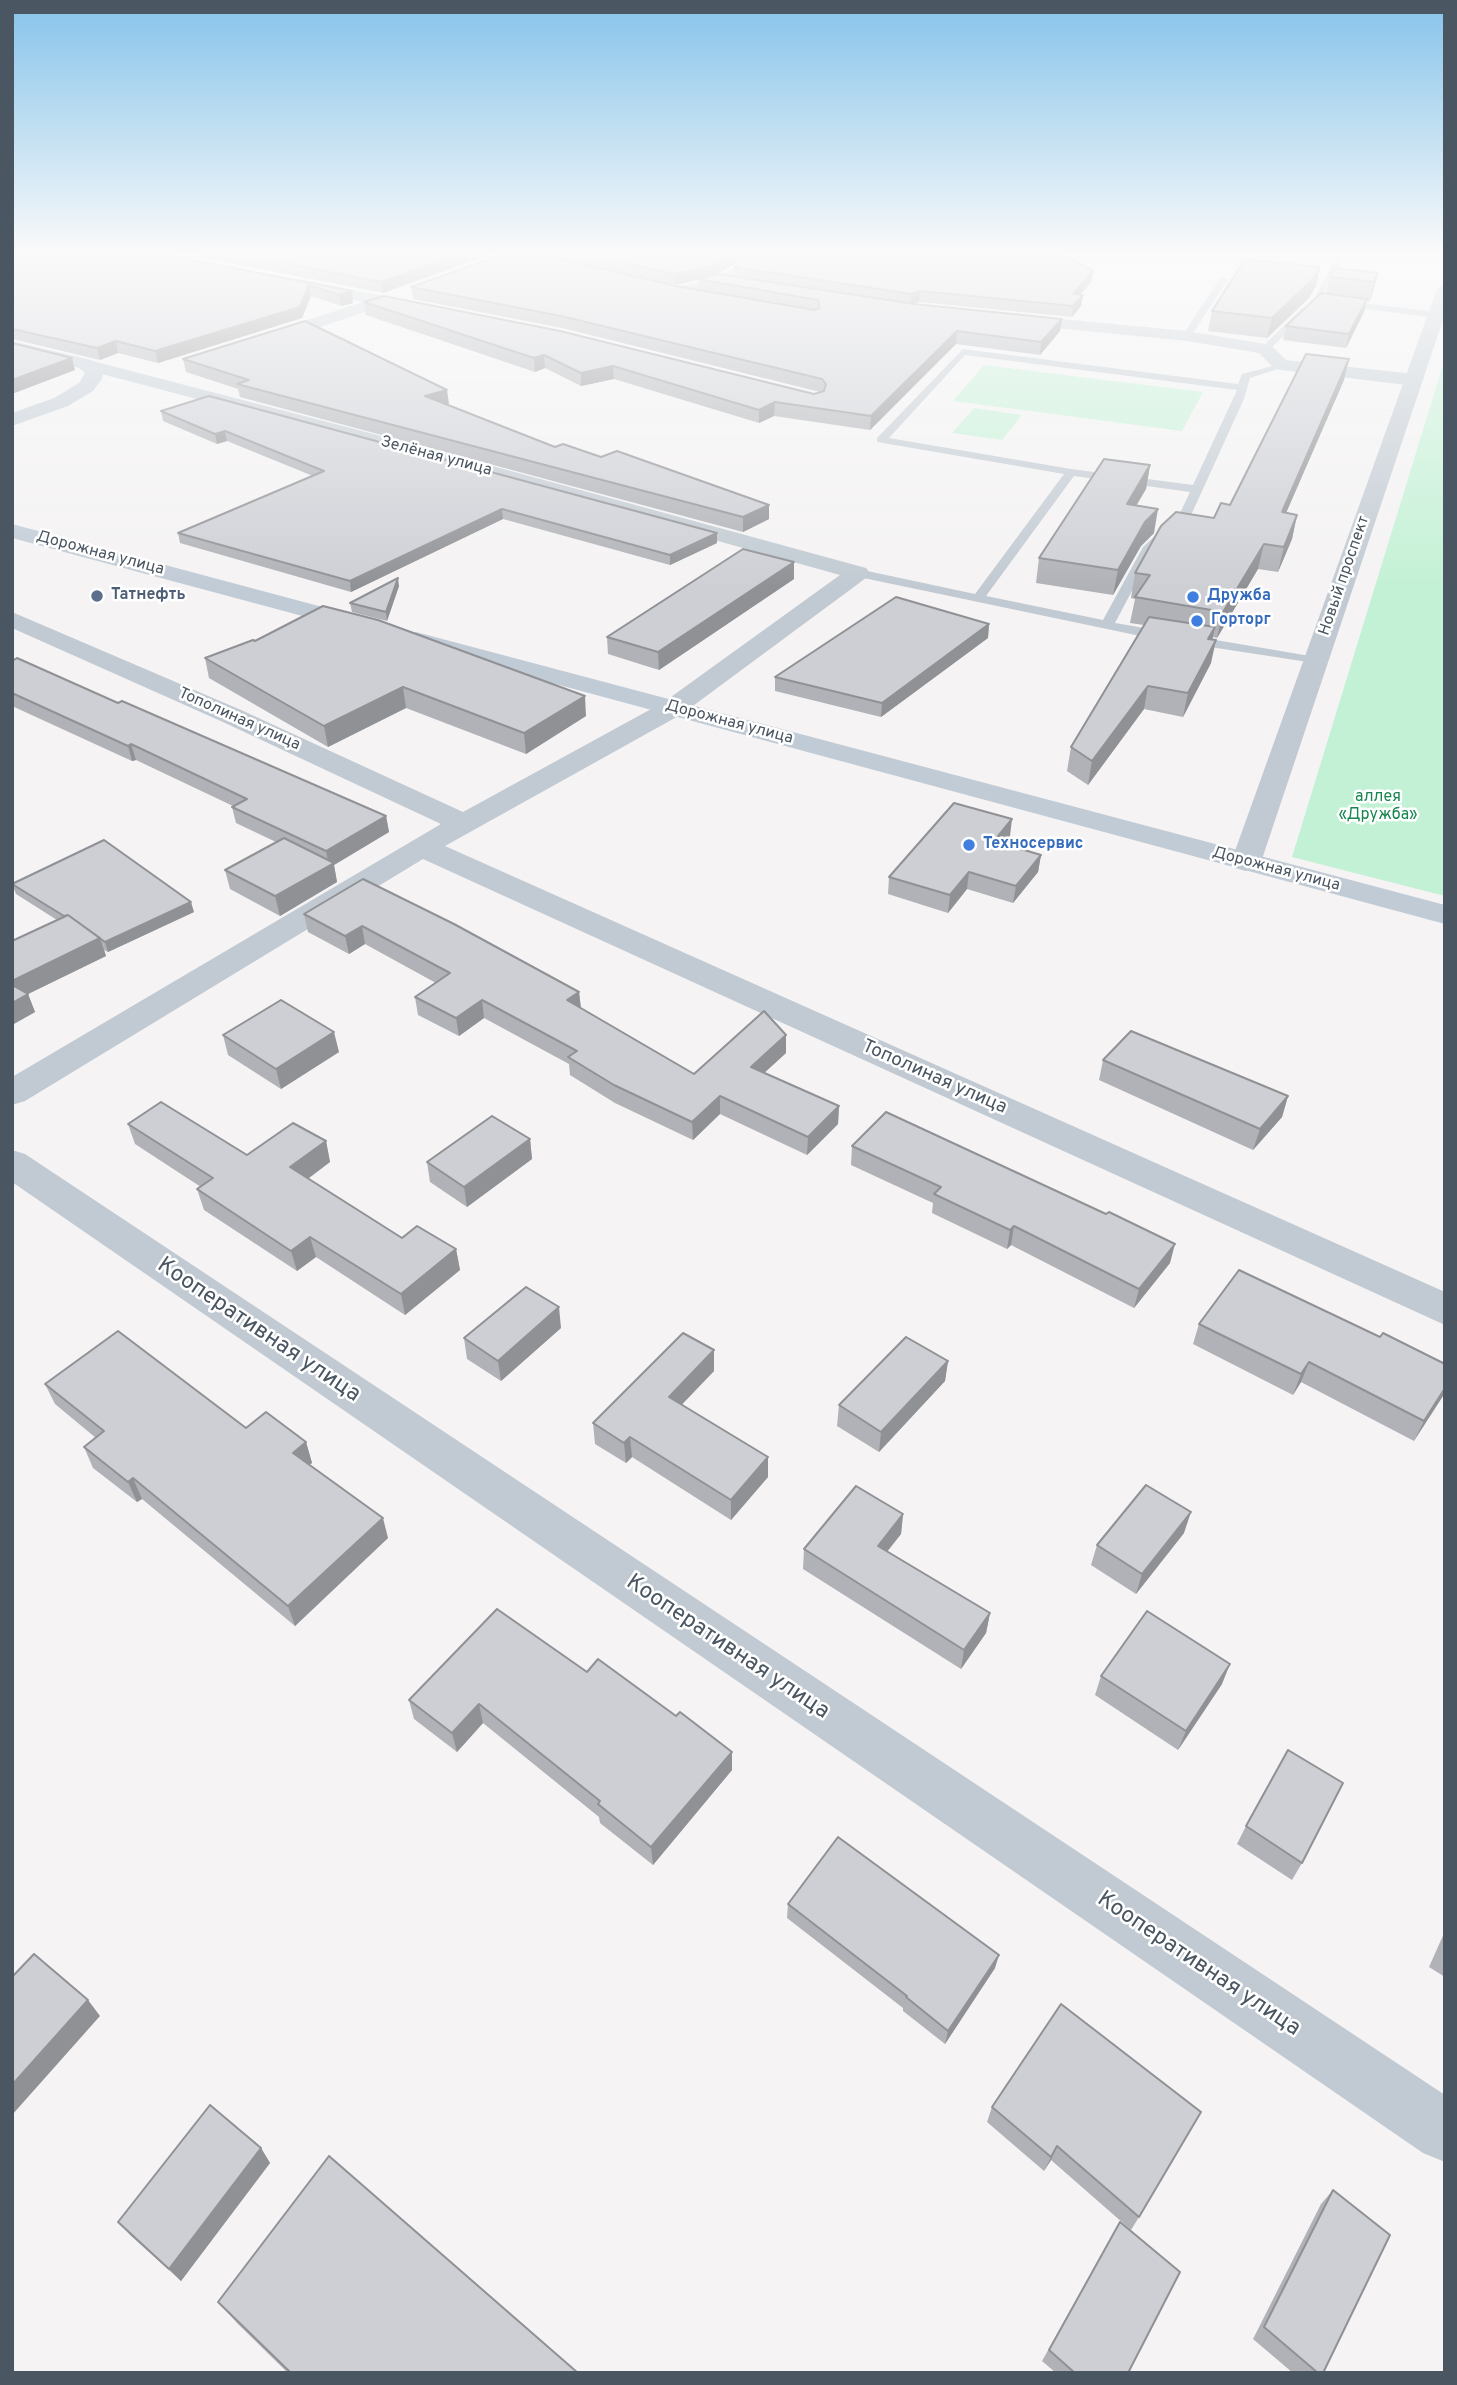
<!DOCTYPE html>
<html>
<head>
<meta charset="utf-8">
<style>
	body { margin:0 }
	#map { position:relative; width:1457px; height:2385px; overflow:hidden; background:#f5f3f3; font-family:Overpass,sans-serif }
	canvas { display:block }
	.frame { position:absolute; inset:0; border:14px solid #4a5661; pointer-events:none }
</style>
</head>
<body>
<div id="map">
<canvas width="1457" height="2385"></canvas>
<div class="frame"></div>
</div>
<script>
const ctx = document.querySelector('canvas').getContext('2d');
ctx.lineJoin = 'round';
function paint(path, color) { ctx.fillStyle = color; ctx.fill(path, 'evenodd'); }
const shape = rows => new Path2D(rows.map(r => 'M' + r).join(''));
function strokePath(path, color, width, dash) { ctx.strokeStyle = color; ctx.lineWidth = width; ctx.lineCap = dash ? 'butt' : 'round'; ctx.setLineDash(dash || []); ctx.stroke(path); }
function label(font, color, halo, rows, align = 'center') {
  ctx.font = font + ' Overpass,sans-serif'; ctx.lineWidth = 5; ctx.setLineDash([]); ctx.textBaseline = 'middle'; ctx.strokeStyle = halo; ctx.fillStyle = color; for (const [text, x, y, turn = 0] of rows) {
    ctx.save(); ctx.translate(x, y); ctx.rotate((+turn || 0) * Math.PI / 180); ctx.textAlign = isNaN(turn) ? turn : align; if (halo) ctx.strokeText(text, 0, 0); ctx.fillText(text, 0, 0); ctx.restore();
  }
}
paint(shape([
	[1445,358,1445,896,1292,857],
	[984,365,1203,392,1182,431,953,401],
	[974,408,1022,415,1002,440,952,433]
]), '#c3f1d5');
paint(shape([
	[490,255,529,255,530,257,506,261,490,255],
	[756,255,766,255,721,282,675,294,656,288,660,285,675,288,715,278,756,255],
	[1337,255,1345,255,1318,303,1312,303,1337,255],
	[1221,277,1228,279,1190,338,1184,338,1182,336,1221,277],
	[1337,300,1436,312,1441,315,1436,318,1334,305,1333,303,1337,300],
	[1302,308,1310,310,1268,351,1262,351,1262,347,1302,308],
	[963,349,1238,384,1242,374,1284,363,1284,367,1250,378,1244,399,1192,513,1154,549,1115,623,1316,657,1321,658,1321,664,1145,637,854,576,854,570,858,569,975,594,1064,474,877,442,877,438,963,349],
	[965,355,1237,390,1193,485,1071,469,889,438,965,355],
	[1074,476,1190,492,1181,511,1143,547,1103,620,986,596,1074,476]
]), '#c1cad2');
paint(shape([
	[302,280,424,304,432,309,424,314,383,306,266,345,254,345,251,341,254,337,363,302,296,288,294,285,302,280],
	[1010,314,1187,331,1271,345,1286,360,1415,374,1424,380,1415,386,1281,370,1275,369,1259,353,1187,341,1004,323,1002,319,1010,314],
	[85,359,416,445,866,568,870,573,866,578,682,714,445,846,1445,1292,1445,1325,423,859,25,1101,12,1105,12,1077,441,824,223,722,12,628,12,612,241,710,463,812,664,702,840,575,402,453,79,368,76,364,79,360,85,359],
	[12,1150,25,1154,1445,2095,1445,2162,1423,2153,12,1182,12,1150]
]), '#c1cad2');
paint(shape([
	[1445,284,1445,314,1261,862,1257,868,1246,871,1235,868,1231,862,1437,289,1445,284]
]), '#c1cad2');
paint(shape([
	[12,341,91,360,104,371,102,379,93,391,68,406,12,426,12,413,54,398,79,383,85,373,79,368,12,351,12,341],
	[12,524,371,620,374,625,371,630,362,632,12,538,12,524],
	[416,632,1445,905,1445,924,407,644,404,639,407,634,416,632]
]), '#c1cbd6');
paint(shape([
	[12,255,166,255,352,291,353,303,341,306,311,296,302,318,158,363,118,353,100,360,12,339],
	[191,255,488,255,383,293],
	[501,255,750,255,716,274,734,276,734,267,1093,271,1091,282,1080,294,1083,295,1081,306,1072,317,919,302,913,304,1062,319,1060,331,1040,355,956,344,870,430,774,416,759,423,614,379,581,386,545,368,535,372,366,315,364,302,814,394,820,392,562,328,413,299,411,287],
	[698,279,698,289,675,285,693,281],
	[1320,267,1316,286,1309,298,1267,338,1208,331,1212,311],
	[1378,273,1373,292,1369,302,1366,301,1364,312,1346,348,1283,340,1286,326,1326,294,1330,277],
	[183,359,449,404,446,404,555,447,601,457,769,505,769,519,743,532,240,397,238,389,186,372],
	[1344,380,1286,513,1297,515,1292,539,1278,572,1258,569,1217,638,1213,637,1211,663,1183,717,1144,709,1088,785,1067,771,1071,747,1144,625,1130,623,1135,599,1131,598,1135,573,1214,518,1230,505],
	[161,411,717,543,670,565,503,519,351,592,180,543,178,533,313,476,227,441,217,444,163,421],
	[1150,465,1146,489,1136,506,1154,533,1141,546,1113,595,1036,583,1039,558],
	[794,579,659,670,608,654,607,637],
	[399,586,387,621,352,612,350,603],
	[989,624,988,638,881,717,775,691,775,677],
	[255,641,586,716,526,754,406,708,328,747,209,678,205,658],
	[12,661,118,703,386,816,389,832,334,865,337,882,280,916,230,889,225,870,276,842,236,823,232,807,233,806,136,760,132,761,12,706],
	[1010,836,1003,843,1041,855,1038,872,1013,903,967,889,948,913,888,894,889,877],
	[363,879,579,992,581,1009,694,1074,786,1035,786,1053,764,1073,839,1106,838,1124,807,1155,720,1114,693,1140,615,1103,570,1075,569,1064,484,1018,459,1036,418,1015,415,997,436,983,365,944,349,954,308,932,304,914],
	[12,884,194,912,108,952,104,950,106,956,28,994,35,1012,12,1025,12,941,57,920,16,894],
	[223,1035,339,1052,281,1089,228,1055],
	[1103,1060,1288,1096,1282,1117,1253,1150,1099,1080],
	[128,1124,247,1155,326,1141,330,1162,308,1179,402,1238,456,1249,460,1270,405,1315,316,1257,297,1271,204,1210,197,1189,201,1187,135,1144],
	[530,1139,532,1159,467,1207,430,1182,427,1162],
	[852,1146,1170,1263,1134,1308,1011,1245,1007,1249,932,1213,933,1203,851,1165],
	[1199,1324,1445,1388,1414,1441,1301,1382,1293,1395,1193,1344],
	[561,1328,501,1381,467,1359,464,1338],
	[714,1350,714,1371,682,1404,768,1477,731,1520,632,1457,626,1463,595,1444,593,1423],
	[948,1361,945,1381,879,1452,837,1426,839,1405],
	[45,1384,306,1442,312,1463,309,1465,388,1538,295,1626,142,1499,137,1502,93,1468,84,1447,96,1438,55,1404],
	[903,1514,901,1534,887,1551,990,1613,986,1633,961,1669,803,1569,804,1549],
	[1184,1533,1136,1594,1091,1565,1097,1545],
	[587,1672,732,1770,653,1865,600,1823,599,1817,483,1723,457,1752,414,1719,409,1700],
	[1101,1676,1222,1684,1178,1750,1095,1695],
	[1246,1826,1302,1863,1292,1880,1237,1844],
	[788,1904,995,1968,945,2044,903,2011,903,2008,787,1918],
	[1445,1931,1445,1977,1429,1967],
	[1061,2004,1139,2217,1131,2230,1051,2160,1044,2171,987,2122,992,2107],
	[261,2148,270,2163,181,2281,130,2235,118,2222],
	[1333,2190,1323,2373,1293,2373,1253,2339,1321,2204],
	[1120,2222,1128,2373,1056,2373,1042,2361],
	[218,2302,578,2373,288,2373,238,2324]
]), '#b0b2b7');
paint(shape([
	[459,255,488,255,383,293,381,282],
	[731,255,750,255,714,276,675,285,675,274],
	[1320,267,1316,286,1309,298,1267,338,1272,318],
	[1093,271,1091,282,1071,305,1073,294],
	[1378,273,1373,292,1369,302,1374,282],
	[309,285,311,296,302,318,158,363,155,351],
	[352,291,353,303,341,306,339,295],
	[920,291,919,302,910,305,911,294],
	[1083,295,1081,306,1072,317,1073,306],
	[1367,299,1364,312,1346,348,1349,334],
	[1062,319,1060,331,1040,355,1041,342],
	[957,331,956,344,870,430,871,416],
	[116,341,118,353,100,360,97,348],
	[544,355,545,368,535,372,534,358],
	[72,358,75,370,12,394,12,380],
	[1349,359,1344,380,1276,536,1282,512],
	[613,366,614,379,581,386,581,373],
	[447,390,449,404,427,409,425,396],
	[775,402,774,416,759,423,759,410],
	[225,431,227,441,217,444,215,434],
	[1150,465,1146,489,1123,528,1127,504],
	[769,505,769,519,743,532,743,517],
	[502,509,503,519,351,592,350,581],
	[1158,509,1154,533,1141,546,1113,595,1118,570,1145,522],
	[1297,515,1292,539,1278,572,1284,547],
	[717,533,717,543,670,565,670,555],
	[1264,544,1258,569,1217,638,1223,612],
	[794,562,794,579,659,670,658,652],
	[398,578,399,586,387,621,386,612],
	[989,624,988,638,881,717,882,703],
	[1215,627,1210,650,1208,639],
	[1216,640,1211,663,1183,717,1188,693],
	[1148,686,1144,709,1088,785,1092,761],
	[403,687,406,708,328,747,324,726],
	[585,696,586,716,526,754,524,733],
	[131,744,136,760,132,761,128,746],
	[386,816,389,832,334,865,337,882,280,916,275,896,329,865,326,851],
	[1012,819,1010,836,992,858,994,841],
	[1041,855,1038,872,1013,903,1016,886],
	[969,872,967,889,948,913,950,895],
	[191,902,194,912,108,952,105,942],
	[362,926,365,944,349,954,345,936],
	[100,938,106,956,28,994,35,1012,12,1025,12,981],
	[579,992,581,1009,567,1000],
	[482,1000,484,1018,459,1036,456,1018],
	[334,1032,339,1052,281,1089,276,1069],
	[786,1035,786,1053,751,1085,751,1067],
	[720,1096,720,1114,693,1140,692,1122],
	[1288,1096,1282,1117,1253,1150,1260,1129],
	[839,1106,838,1124,807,1155,808,1137],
	[530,1139,532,1159,467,1207,464,1187],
	[326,1141,330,1162,295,1188,290,1167],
	[1014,1226,1011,1245,1007,1249,1010,1230],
	[310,1237,316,1257,297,1271,291,1251],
	[1175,1244,1170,1263,1134,1308,1139,1289],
	[456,1249,460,1270,405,1315,401,1294],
	[559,1307,561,1328,501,1381,498,1361],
	[714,1350,714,1371,670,1417,669,1397],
	[948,1361,945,1381,879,1452,881,1432],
	[1309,1362,1301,1382,1293,1395,1301,1374],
	[1445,1388,1445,1393,1414,1441,1424,1421],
	[630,1437,632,1457,626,1463,624,1443],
	[306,1442,312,1463,299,1473,293,1453],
	[768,1457,768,1477,731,1520,731,1500],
	[133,1478,142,1499,137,1502,128,1482],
	[1191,1512,1184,1533,1136,1594,1142,1574],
	[903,1514,901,1534,876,1566,878,1546],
	[383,1518,388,1538,295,1626,288,1606],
	[990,1613,986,1633,961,1669,964,1650],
	[1230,1664,1222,1684,1178,1750,1186,1731],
	[479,1704,483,1723,457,1752,452,1733],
	[732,1752,732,1770,653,1865,651,1847],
	[999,1955,995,1968,945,2044,948,2031],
	[88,2000,100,2016,12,2115,12,2085],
	[1057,2146,1051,2160,1044,2171,1051,2157],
	[261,2148,270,2163,181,2281,169,2269]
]), '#909195');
const building = shape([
	[12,255,166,255,352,291,339,295,309,285,300,307,155,351,116,341,97,348,12,329,12,255],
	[242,255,459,255,381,282,242,255],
	[501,255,542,255,676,286,814,310,820,308,818,300,698,279,718,274,914,304,1062,319,1041,342,957,331,871,416,775,402,759,410,613,366,581,373,544,355,534,358,364,302,384,296,560,331,814,394,824,391,826,384,822,379,561,316,411,287,501,255],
	[588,255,731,255,714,265,675,274,588,255],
	[753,255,1064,255,1093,271,1073,294,1083,295,1073,306,920,291,911,294,734,267,753,255],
	[1245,259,1320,267,1313,279,1272,318,1212,311,1245,259],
	[1335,268,1378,273,1374,282,1330,277,1335,268],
	[1321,293,1367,299,1349,334,1286,326,1321,293],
	[305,321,447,390,425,396,555,447,563,444,601,457,617,451,769,505,743,517,237,384,249,380,183,359,305,321],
	[12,343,72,358,12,380,12,343],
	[1306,354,1349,359,1282,512,1297,515,1284,547,1264,544,1223,612,1135,597,1150,575,1135,573,1161,526,1176,512,1214,518,1221,503,1230,505,1306,354],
	[209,396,717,533,670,555,502,509,350,581,178,533,324,471,225,431,215,434,161,411,209,396],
	[1104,459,1150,465,1127,504,1158,509,1145,522,1118,570,1039,558,1104,459],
	[743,549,794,562,658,652,607,637,743,549],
	[398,578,386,612,350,603,398,578],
	[896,597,989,624,882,703,775,677,896,597],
	[323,606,378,620,585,696,524,733,403,687,324,726,205,658,253,640,255,641,323,606],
	[1149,617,1215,627,1208,639,1216,640,1188,693,1148,686,1092,761,1071,747,1149,617],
	[17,658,118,703,122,701,386,816,326,851,232,807,247,799,131,744,128,746,12,693,12,661,17,658],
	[954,803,1012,819,994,841,1041,855,1016,886,969,872,950,895,889,877,954,803],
	[284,838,334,863,275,896,225,870,284,838],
	[104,840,191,902,105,942,68,915,64,916,12,884,104,840],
	[363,879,454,924,579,992,567,1000,694,1074,764,1011,786,1035,751,1067,839,1106,808,1137,720,1096,692,1122,614,1085,568,1057,577,1051,482,1000,456,1018,415,997,450,973,362,926,345,936,304,914,363,879],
	[68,915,100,938,12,981,12,941,68,915],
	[12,985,28,994,12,1003,12,985],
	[281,1000,334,1032,276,1069,223,1035,281,1000],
	[1131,1031,1288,1096,1260,1129,1103,1060,1131,1031],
	[161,1102,247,1155,293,1123,326,1141,290,1167,402,1238,417,1226,456,1249,401,1294,310,1237,291,1251,197,1189,213,1178,128,1124,161,1102],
	[886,1112,1106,1214,1109,1212,1175,1244,1139,1289,1014,1226,1010,1230,934,1194,941,1187,852,1146,886,1112],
	[492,1116,530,1139,464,1187,427,1162,492,1116],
	[1239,1270,1380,1337,1383,1333,1445,1364,1445,1388,1424,1421,1309,1362,1301,1374,1199,1324,1239,1270],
	[526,1287,559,1307,498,1361,464,1338,526,1287],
	[118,1331,246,1428,266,1412,306,1442,293,1453,383,1518,288,1606,133,1478,128,1482,84,1447,104,1431,45,1384,118,1331],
	[683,1333,714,1350,669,1397,768,1457,731,1500,630,1437,624,1443,593,1423,683,1333],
	[906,1337,948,1361,881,1432,839,1405,906,1337],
	[1146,1485,1191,1512,1142,1574,1097,1545,1146,1485],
	[856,1486,903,1514,878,1546,990,1613,964,1650,804,1549,856,1486],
	[497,1609,587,1672,598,1659,676,1716,680,1712,732,1752,651,1847,598,1804,600,1801,479,1704,452,1733,409,1700,497,1609],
	[1147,1611,1230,1664,1186,1731,1101,1676,1147,1611],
	[1288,1750,1343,1783,1302,1863,1246,1826,1288,1750],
	[838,1837,999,1955,948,2031,906,1997,907,1996,788,1904,838,1837],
	[34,1954,88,2000,12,2085,12,1977,34,1954],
	[1061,2004,1201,2112,1139,2217,1057,2146,1051,2157,992,2107,1061,2004],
	[210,2105,261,2148,169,2269,118,2222,210,2105],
	[329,2156,578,2373,291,2373,218,2302,329,2156],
	[1333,2190,1390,2235,1323,2373,1318,2373,1264,2327,1333,2190],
	[1120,2222,1180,2272,1128,2373,1075,2373,1049,2350,1120,2222]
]);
paint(building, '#cdcfd5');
strokePath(building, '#909195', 2);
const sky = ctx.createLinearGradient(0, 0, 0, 589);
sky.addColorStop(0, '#85c3ea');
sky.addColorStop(0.43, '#fafafa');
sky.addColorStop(1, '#fafafa00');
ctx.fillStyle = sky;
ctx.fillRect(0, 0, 1457, 589);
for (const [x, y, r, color] of [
	[97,596,7,"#5c6f8a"],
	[1193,597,7,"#3f7fe0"],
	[1197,621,7,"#3f7fe0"],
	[969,845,7,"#3f7fe0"]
]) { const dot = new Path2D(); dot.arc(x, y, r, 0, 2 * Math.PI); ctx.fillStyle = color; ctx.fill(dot); strokePath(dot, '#fff', 2.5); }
label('16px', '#4a5661', '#fff', [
	["Зелёная улица",436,457,15],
	["Дорожная улица",100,554,15],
	["Новый проспект",1345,576,-71],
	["Тополиная улица",239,720,24],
	["Дорожная улица",729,723,15],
	["Дорожная улица",1276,870,15]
]);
label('bold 16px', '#4e5e75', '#fff', [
	["Татнефть",111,596]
], 'left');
label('bold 16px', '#366cbe', '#fff', [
	["Дружба",1207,597],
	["Горторг",1211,621],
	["Техносервис",983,845]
], 'left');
label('16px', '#17864f', '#fff', [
	["аллея",1378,798],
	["«Дружба»",1378,816]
]);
label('19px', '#4a5661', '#fff', [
	["Тополиная улица",934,1078,24]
]);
label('23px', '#4a5661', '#fff', [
	["Кооперативная улица",258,1331,34],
	["Кооперативная улица",727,1648,34],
	["Кооперативная улица",1198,1965,34]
]);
</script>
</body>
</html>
